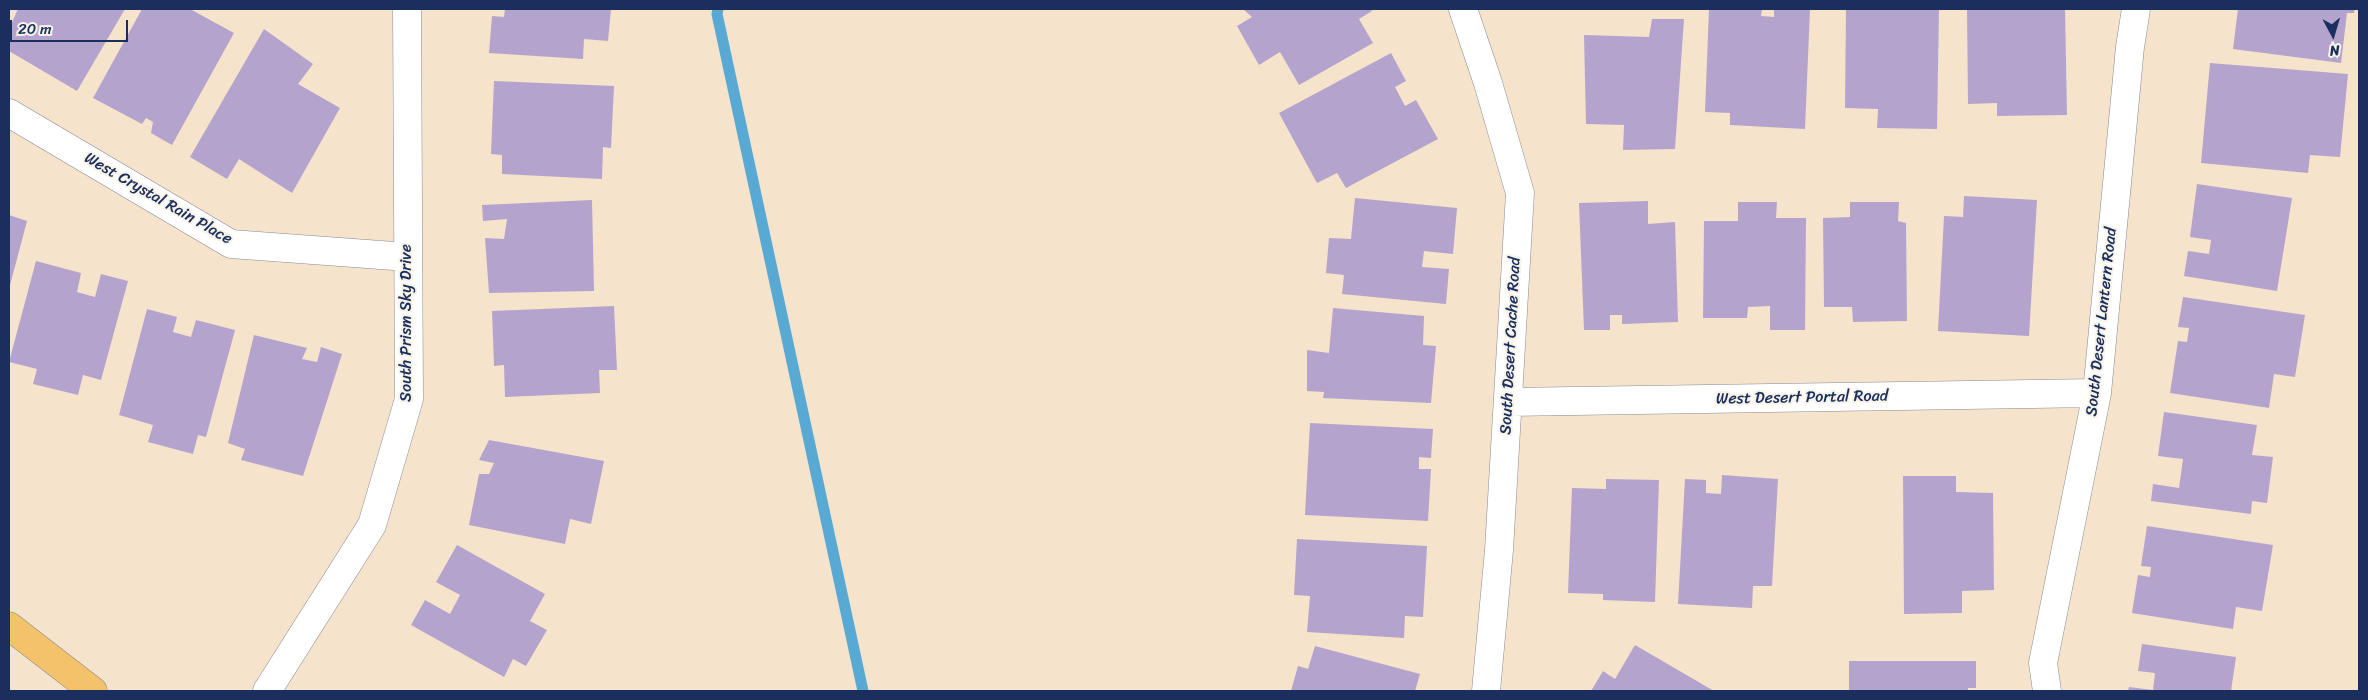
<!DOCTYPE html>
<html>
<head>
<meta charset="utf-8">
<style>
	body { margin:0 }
	#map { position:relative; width:2368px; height:700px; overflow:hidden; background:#f5e3cb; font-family:Sriracha,sans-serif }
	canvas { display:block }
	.frame { position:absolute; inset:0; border:10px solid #1b2f5e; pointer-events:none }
	.north { position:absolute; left:2308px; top:10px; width:50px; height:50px; -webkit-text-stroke:4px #f7f3e8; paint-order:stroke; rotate:174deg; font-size:14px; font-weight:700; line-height:20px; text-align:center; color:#1b2f5e }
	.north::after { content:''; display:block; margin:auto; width:18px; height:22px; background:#1b2f5e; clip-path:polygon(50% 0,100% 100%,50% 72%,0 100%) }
	.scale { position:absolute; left:10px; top:20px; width:118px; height:22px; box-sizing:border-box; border:2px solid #1b2f5e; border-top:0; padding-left:6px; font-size:15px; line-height:18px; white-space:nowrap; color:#1b2f5e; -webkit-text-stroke:4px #f7f3e8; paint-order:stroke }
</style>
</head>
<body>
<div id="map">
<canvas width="2368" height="700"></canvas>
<div class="frame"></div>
<div class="north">N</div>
<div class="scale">20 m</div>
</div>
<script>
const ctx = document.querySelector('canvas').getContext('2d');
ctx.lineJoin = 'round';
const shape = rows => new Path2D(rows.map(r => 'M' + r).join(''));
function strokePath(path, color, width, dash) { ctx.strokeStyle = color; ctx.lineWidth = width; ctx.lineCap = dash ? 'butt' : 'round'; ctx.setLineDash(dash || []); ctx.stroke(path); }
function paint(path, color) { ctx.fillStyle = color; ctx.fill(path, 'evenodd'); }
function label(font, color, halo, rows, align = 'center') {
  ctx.font = font + ' Sriracha,sans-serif'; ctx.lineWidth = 4; ctx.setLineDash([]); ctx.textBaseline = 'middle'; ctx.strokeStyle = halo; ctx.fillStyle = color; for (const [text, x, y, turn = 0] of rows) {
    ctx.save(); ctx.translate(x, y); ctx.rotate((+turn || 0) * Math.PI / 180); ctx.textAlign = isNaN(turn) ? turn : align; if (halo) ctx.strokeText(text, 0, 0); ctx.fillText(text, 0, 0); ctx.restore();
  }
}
strokePath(shape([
	[718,9,717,14,863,691]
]), '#58a9d3', 11);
paint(shape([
	[18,9,125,9,77,91,9,51,9,29],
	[142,9,190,9,234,33,172,145,151,133,153,122,146,118,142,124,93,98],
	[505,9,611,9,608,41,584,39,583,59,489,53,492,16,504,17],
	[1243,9,1371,9,1372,11,1359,19,1373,43,1299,85,1280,52,1259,65,1237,26,1252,17],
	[1709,9,1762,9,1761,16,1774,17,1774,9,1810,9,1805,129,1730,125,1730,113,1705,112],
	[1846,9,1939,9,1937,129,1877,128,1878,109,1845,108],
	[1967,9,2065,9,2067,115,1997,116,1997,103,1968,104],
	[2238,9,2355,9,2354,13,2347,13,2341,63,2233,49],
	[1652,19,1684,19,1675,149,1623,150,1624,125,1586,124,1584,35,1649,37],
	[264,29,313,64,298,84,340,108,292,193,239,159,227,179,190,157],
	[1391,53,1406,81,1395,87,1405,106,1416,100,1438,139,1346,188,1337,173,1317,183,1279,113],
	[2210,63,2348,74,2340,157,2310,155,2308,173,2201,163],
	[494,81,614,86,611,148,603,147,602,179,502,174,502,155,491,154],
	[2197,184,2292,198,2277,291,2184,276,2188,251,2209,254,2211,240,2190,237],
	[1964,196,2037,200,2029,336,1938,331,1944,216,1963,217],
	[1355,198,1457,208,1453,254,1424,251,1422,267,1449,269,1446,304,1342,294,1344,275,1326,273,1329,238,1351,239],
	[592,200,594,291,489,293,485,238,504,239,507,219,483,221,482,205],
	[1648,201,1648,224,1675,222,1678,322,1622,324,1622,315,1610,315,1610,330,1584,330,1579,203],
	[1738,202,1777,202,1776,218,1806,218,1805,330,1770,330,1770,306,1748,307,1747,318,1703,318,1704,221,1738,221],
	[1850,202,1899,202,1898,221,1906,223,1907,321,1853,322,1852,307,1824,307,1823,218,1850,217],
	[9,215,27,221,9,289],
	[36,261,81,273,77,292,95,297,101,274,128,281,101,380,83,375,78,395,33,384,37,369,9,362],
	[2183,297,2305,315,2295,377,2274,374,2269,408,2170,393,2178,341,2187,342,2189,328,2178,327],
	[614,306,617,370,599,370,600,393,505,397,504,365,494,366,492,311],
	[1333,308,1424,316,1423,345,1436,346,1431,403,1323,398,1324,392,1307,391,1307,350,1329,353],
	[147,309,177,317,173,332,191,337,196,320,235,330,206,437,198,435,193,454,148,442,153,425,119,415],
	[254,335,307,348,302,359,317,362,321,347,342,354,303,476,241,460,245,449,228,443],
	[2164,412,2257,425,2252,455,2273,457,2267,503,2252,501,2251,514,2151,501,2153,484,2179,488,2183,459,2158,456],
	[1310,423,1433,429,1431,458,1419,457,1419,469,1431,469,1428,521,1305,515],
	[489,440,604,461,591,524,570,519,565,544,469,525,479,474,489,474,494,463,479,460],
	[1722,475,1778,479,1772,586,1753,586,1752,608,1678,604,1685,479,1706,480,1706,493,1721,494],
	[1903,476,1956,476,1956,492,1993,493,1994,590,1962,591,1962,613,1904,614],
	[1606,479,1659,480,1655,602,1603,600,1603,594,1568,593,1572,488,1606,489],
	[2147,526,2273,545,2262,611,2236,607,2233,629,2132,613,2138,575,2150,577,2151,567,2141,566],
	[1297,539,1427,546,1423,617,1405,616,1404,638,1307,632,1310,596,1294,595],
	[457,545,545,594,530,621,547,630,526,666,513,659,504,677,411,625,425,600,450,614,460,595,436,582],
	[2142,644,2236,657,2231,691,2128,691,2129,687,2153,690,2155,673,2138,671],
	[1635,645,1714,691,1591,691,1603,671,1615,679],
	[1315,646,1420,674,1415,691,1291,691,1298,666,1308,669],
	[1849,661,1976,661,1976,688,1968,688,1968,691,1849,691]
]), '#b4a4cd');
const minor = shape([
	[1463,9,1488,83,1520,193,1499,550,1486,691],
	[9,113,231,244,408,257],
	[1508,402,2097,393],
	[267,691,372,525,409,399,407,9],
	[2047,691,2043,663,2097,393,2130,47,2136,9]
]);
const major = shape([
	[9,626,93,691]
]);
strokePath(minor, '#888994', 29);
strokePath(major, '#888994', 29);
strokePath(minor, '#fff', 28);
strokePath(major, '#f3c26a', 28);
label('16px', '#1b2f5e', '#f7f3e8', [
	["West Crystal Rain Place",158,199,30],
	["South Desert Lantern Road",2102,322,-84],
	["South Prism Sky Drive",407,323,-90],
	["South Desert Cache Road",1511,346,-87],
	["West Desert Portal Road",1802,398,-1]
]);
</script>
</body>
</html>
